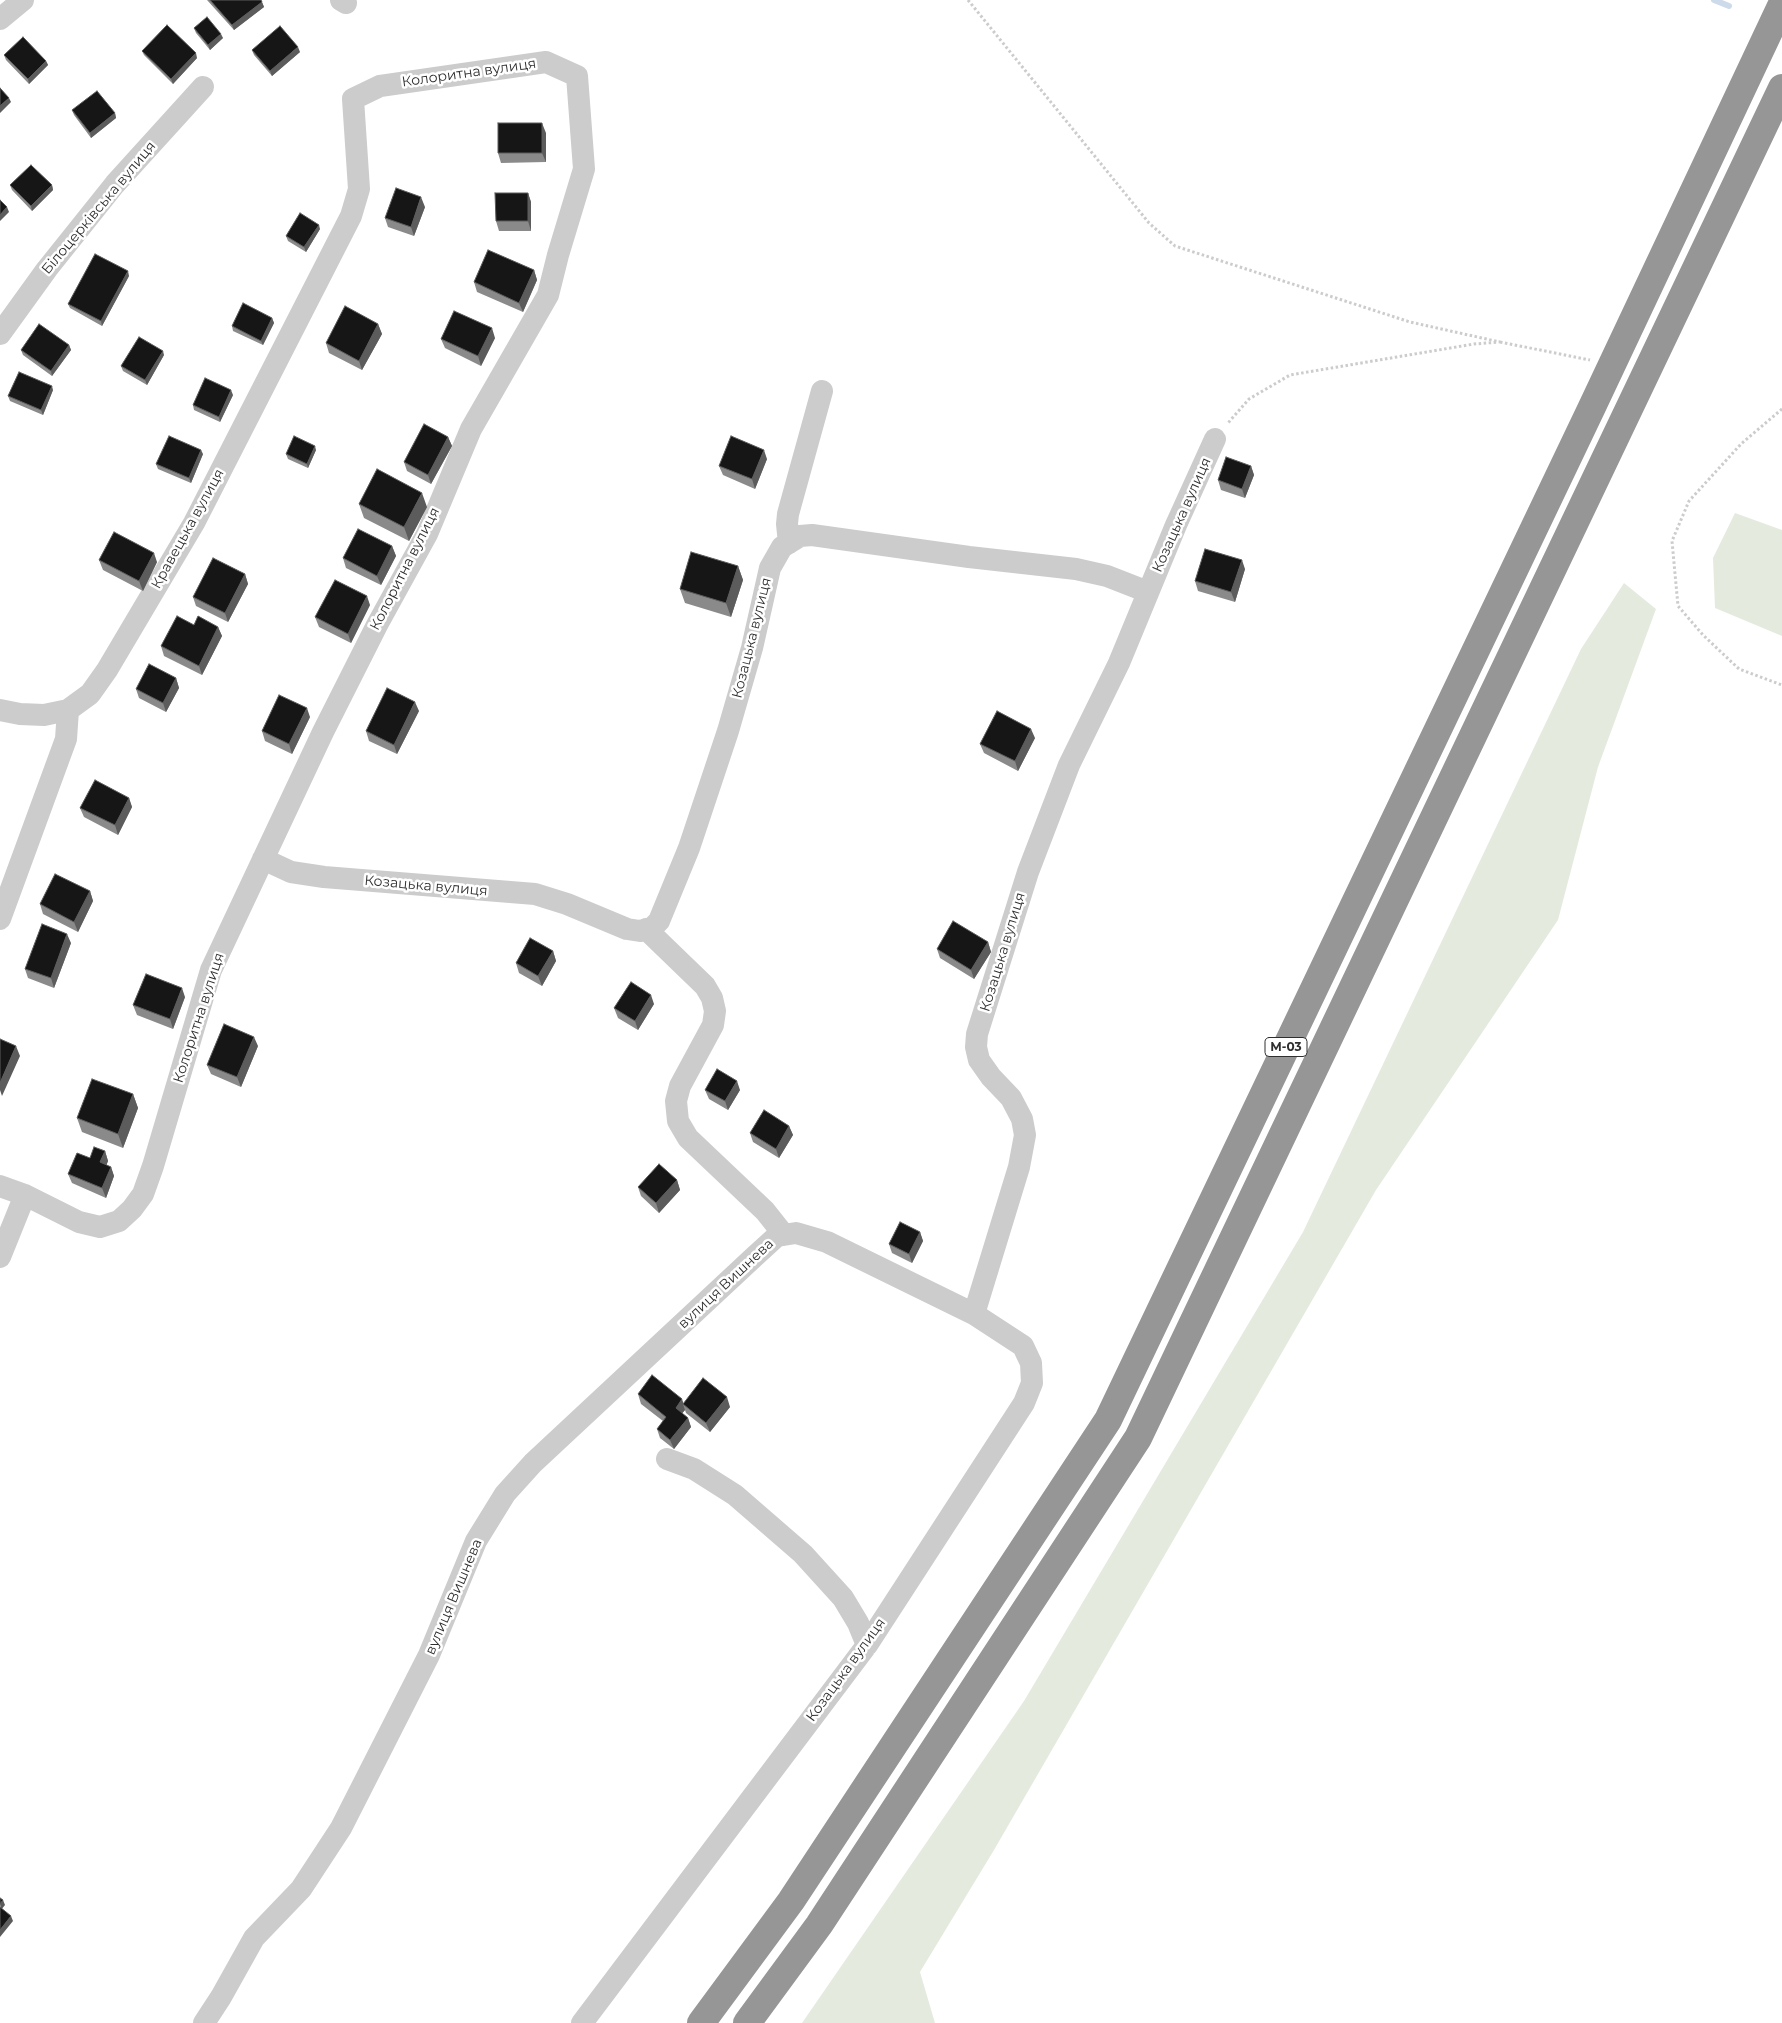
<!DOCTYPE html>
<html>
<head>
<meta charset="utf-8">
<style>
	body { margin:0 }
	canvas { display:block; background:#fff }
</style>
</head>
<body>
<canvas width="1782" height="2023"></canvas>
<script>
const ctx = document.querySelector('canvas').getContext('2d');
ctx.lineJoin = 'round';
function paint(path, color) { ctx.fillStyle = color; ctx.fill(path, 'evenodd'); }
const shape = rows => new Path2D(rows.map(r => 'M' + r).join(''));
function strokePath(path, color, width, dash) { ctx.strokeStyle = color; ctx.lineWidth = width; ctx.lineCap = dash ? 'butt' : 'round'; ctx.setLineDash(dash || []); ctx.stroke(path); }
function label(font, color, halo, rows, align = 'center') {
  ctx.font = font + ' Montserrat,sans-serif'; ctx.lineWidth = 5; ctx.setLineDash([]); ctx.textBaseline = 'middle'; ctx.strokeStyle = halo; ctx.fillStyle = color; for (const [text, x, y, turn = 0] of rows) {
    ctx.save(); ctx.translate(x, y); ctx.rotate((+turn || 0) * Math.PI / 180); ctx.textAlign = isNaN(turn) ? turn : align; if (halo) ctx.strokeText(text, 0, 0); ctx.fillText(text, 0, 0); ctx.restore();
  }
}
paint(shape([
	[1735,513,1782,530,1782,636,1715,608,1713,558],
	[1624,583,1656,609,1598,767,1558,920,1376,1190,994,1850,920,1972,935,2023,802,2023,1024,1701,1303,1232,1581,649]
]), '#e4ebde');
strokePath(shape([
	[1714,0,1729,6]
]), '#ccdaea', 6);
strokePath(shape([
	[968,0,1149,223,1175,246,1410,322,1500,342,1474,344,1290,375,1249,399,1228,423],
	[1500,342,1590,360],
	[1782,409,1741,444,1689,501,1672,541,1678,606,1703,635,1739,669,1782,685]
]), '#ccc', 3, [2.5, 2.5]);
strokePath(shape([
	[341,0,346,3],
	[0,19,23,0],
	[0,334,47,269,115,184,203,87],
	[789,543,787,524,788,514,822,391],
	[0,710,20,714,44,715,68,710],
	[263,859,291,872,324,877,535,894,567,904,627,929,640,931,652,928,659,921,689,848,728,731,752,648,770,568,782,547,800,536,812,535,969,557,1076,569,1107,576,1148,592],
	[0,919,66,739,68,710,90,694,107,670,194,523,351,216,359,189,353,99,380,86,546,62,577,76,584,169,558,255,548,295,471,429,427,534,377,625,323,732,211,970,153,1166,143,1194,132,1209,119,1221,100,1227,79,1222,25,1195,0,1186],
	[646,929,705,986,712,998,715,1011,713,1025,680,1086,676,1101,678,1121,688,1138,765,1211,784,1235],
	[0,1257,25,1195],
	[667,1459,694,1469,735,1495,803,1554,843,1598,858,1623,867,1645],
	[204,2023,221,1997,254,1938,301,1889,341,1828,429,1655,476,1541,505,1494,533,1463,754,1257,777,1236,796,1233,827,1242,974,1314],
	[582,2023,867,1645,1024,1403,1032,1383,1031,1363,1023,1346,974,1314,1019,1167,1025,1135,1022,1119,1011,1098,991,1077,979,1060,976,1047,977,1034,1028,872,1069,765,1119,663,1176,525,1215,439]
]), '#ccc', 22);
strokePath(shape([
	[701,2023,791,1901,1108,1420,1592,407,1782,4],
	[747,2023,819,1925,1138,1438,1782,88]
]), '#969696', 28);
paint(shape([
	[207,0,261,0,264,7,234,30],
	[194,28,223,38,210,50,196,33],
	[252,50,300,52,272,76,254,55],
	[142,51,197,58,173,84,144,55],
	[4,55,46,61,48,65,29,84,6,60],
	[72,110,115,113,116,118,91,138,74,115],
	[546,133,546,162,501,163,498,153],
	[10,185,52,185,53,190,32,211,12,190],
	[528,193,531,202,531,231,499,231,496,221],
	[425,207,414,236,388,227,385,218],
	[320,229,306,252,288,241,286,236],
	[534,270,537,280,523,312,477,292,474,282],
	[129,276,102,326,70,308,68,304],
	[272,318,274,323,263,345,233,331,232,326],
	[378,324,382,334,362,370,329,353,326,343],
	[495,338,481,366,445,348,441,339],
	[69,345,71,350,52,376,23,355,21,350],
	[164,355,147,385,123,371,121,366],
	[53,390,43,415,10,401,8,396],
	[233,395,220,422,194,410,193,405],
	[448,437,452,446,431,484,407,471,404,462],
	[316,450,308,468,288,459,286,454],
	[203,454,191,483,158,469,156,464],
	[767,459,755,489,723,475,719,466],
	[1251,466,1254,475,1245,498,1221,490,1218,480],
	[359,504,427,507,409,541,364,518],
	[392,546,396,556,381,585,346,568,343,558],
	[99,560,157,562,143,591,103,570],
	[738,566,743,580,731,617,685,603,680,589],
	[1245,569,1235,602,1198,591,1195,581],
	[245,574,248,584,228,622,196,606,193,597],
	[370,605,351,643,319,627,315,617],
	[194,625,218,627,222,636,202,675,164,656,161,646],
	[176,678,179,688,166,712,139,698,136,689],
	[419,711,397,754,369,741,366,731],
	[310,717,292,754,265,741,262,731],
	[1035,738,1018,771,984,753,980,744],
	[129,798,132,807,118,835,84,817,80,808],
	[90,891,93,901,78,932,43,914,40,904],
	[988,942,991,952,974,979,940,958,937,949],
	[71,943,54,988,28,978,25,969],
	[553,951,556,961,542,986,519,973,516,963],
	[185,997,173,1029,137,1015,133,1005],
	[654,1004,638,1030,618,1018,614,1008],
	[258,1046,241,1087,211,1074,207,1065],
	[705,1090,740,1090,728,1110,709,1099],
	[133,1094,138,1108,123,1148,82,1132,77,1118],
	[789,1126,793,1135,779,1158,753,1142,750,1133],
	[105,1151,108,1161,106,1165,111,1167,114,1176,106,1198,72,1183,68,1174,90,1158],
	[677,1180,680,1190,659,1213,641,1196,638,1187],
	[920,1232,923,1241,912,1263,892,1253,889,1244],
	[638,1394,683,1403,730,1407,710,1432,686,1413,685,1410,682,1413,688,1418,691,1427,674,1449,660,1438,657,1429,663,1421,641,1404]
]), '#8a8a8a');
paint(shape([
	[262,2,264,7,234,30,232,25],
	[221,34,223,38,210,50,208,45],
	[298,47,300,52,272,76,270,71],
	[196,53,197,58,173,84,171,79],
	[46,61,48,65,29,84,28,79],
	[9,98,11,102,0,113,0,106],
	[115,113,116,118,91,138,90,133],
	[542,123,546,133,546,162,542,153],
	[52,185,53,190,32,211,31,206],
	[528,193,531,202,531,231,528,221],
	[421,197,425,207,414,236,411,227],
	[7,207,9,212,0,221,0,215],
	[319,225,320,229,306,252,304,247],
	[534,270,537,280,523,312,519,303],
	[128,271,129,276,102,326,101,321],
	[272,318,274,323,263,345,261,341],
	[378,324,382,334,362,370,359,361],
	[492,328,495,338,481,366,478,356],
	[69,345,71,350,52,376,51,371],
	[163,351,164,355,147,385,145,380],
	[52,386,53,390,43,415,41,410],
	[231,390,233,395,220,422,219,417],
	[448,437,452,446,431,484,428,475],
	[315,446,316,450,308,468,307,464],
	[201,450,203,454,191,483,189,478],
	[764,450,767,459,755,489,752,479],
	[1251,466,1254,475,1245,498,1242,489],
	[422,493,427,507,409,541,404,527],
	[392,546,396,556,381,585,377,576],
	[154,553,157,562,143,591,139,581],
	[1242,560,1245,569,1235,602,1231,592],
	[738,566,743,580,731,617,726,603],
	[245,574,248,584,228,622,225,613],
	[367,596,370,605,351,643,348,634],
	[218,627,222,636,202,675,199,666],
	[176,678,179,688,166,712,163,703],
	[415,702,419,711,397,754,394,745],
	[307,708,310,717,292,754,289,744],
	[1031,729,1035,738,1018,771,1015,761],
	[129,798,132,807,118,835,115,825],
	[90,891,93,901,78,932,74,922],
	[67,934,71,943,54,988,51,978],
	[988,942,991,952,974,979,971,970],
	[553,951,556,961,542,986,538,976],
	[182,988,185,997,173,1029,170,1019],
	[651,995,654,1004,638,1030,635,1021],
	[254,1037,258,1046,241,1087,237,1077],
	[16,1046,20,1056,2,1096,0,1090,0,1083],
	[737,1081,740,1090,728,1110,725,1101],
	[133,1094,138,1108,123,1148,118,1134],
	[789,1126,793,1135,779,1158,776,1149],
	[105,1151,108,1161,104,1172,100,1162],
	[111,1167,114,1176,106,1198,102,1188],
	[677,1180,680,1190,659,1213,656,1203],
	[920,1232,923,1241,912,1263,909,1254],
	[727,1397,730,1407,710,1432,706,1423],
	[682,1399,684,1405,683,1404,685,1410,679,1417,676,1408],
	[688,1418,691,1427,674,1449,670,1440],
	[3,1900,5,1905,1,1910,0,1904],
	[11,1916,13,1921,0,1937,0,1930]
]), '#5c5c5c');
const building = shape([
	[210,0,261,0,262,2,232,25,210,0],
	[207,17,221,34,208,45,194,28,207,17],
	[167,25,196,53,171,79,142,51,167,25],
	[280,26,298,47,270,71,252,50,280,26],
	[23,37,46,61,28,79,4,55,23,37],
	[0,88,9,98,0,106,0,88],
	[97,91,115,113,90,133,72,110,97,91],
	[498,123,542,123,542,153,498,153,498,123],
	[31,165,52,185,31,206,10,185,31,165],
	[396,188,421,197,411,227,385,218,396,188],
	[495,193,528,193,528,221,496,221,495,193],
	[0,200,7,207,0,215,0,200],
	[300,213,319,225,304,247,286,236,300,213],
	[488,250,534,270,519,303,474,282,488,250],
	[95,254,128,271,101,321,68,304,95,254],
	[243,303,272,318,261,341,232,326,243,303],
	[345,306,378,324,359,361,326,343,345,306],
	[454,311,492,328,478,356,441,339,454,311],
	[39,324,69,345,51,371,21,350,39,324],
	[139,337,163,351,145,380,121,366,139,337],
	[19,372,52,386,41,410,8,396,19,372],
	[205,378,231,390,219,417,193,405,205,378],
	[424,424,448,437,428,475,404,462,424,424],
	[169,436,201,450,189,478,156,464,169,436],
	[294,436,315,446,307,464,286,454,294,436],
	[731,436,764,450,752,479,719,466,731,436],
	[1226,457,1251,466,1242,489,1218,480,1226,457],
	[377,469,422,493,404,527,359,504,377,469],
	[358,529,392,546,377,576,343,558,358,529],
	[114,532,154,553,139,581,99,560,114,532],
	[1205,549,1242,560,1231,592,1195,581,1205,549],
	[691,552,738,566,726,603,680,589,691,552],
	[213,558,245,574,225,613,193,597,213,558],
	[335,580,367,596,348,634,315,617,335,580],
	[177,616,194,625,198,616,218,627,199,666,161,646,177,616],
	[149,664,176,678,163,703,136,689,149,664],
	[387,688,415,702,394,745,366,731,387,688],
	[279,695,307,708,289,744,262,731,279,695],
	[997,711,1031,729,1015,761,980,744,997,711],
	[95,780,129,798,115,825,80,808,95,780],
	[55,874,90,891,74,922,40,904,55,874],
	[953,921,988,942,971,970,937,949,953,921],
	[42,924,67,934,51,978,25,969,42,924],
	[530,938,553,951,538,976,516,963,530,938],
	[146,974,182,988,170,1019,133,1005,146,974],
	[631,982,651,995,635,1021,614,1008,631,982],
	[224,1024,254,1037,237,1077,207,1065,224,1024],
	[0,1039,16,1046,0,1083,0,1039],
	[717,1069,737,1081,725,1101,705,1090,717,1069],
	[92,1079,133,1094,118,1134,77,1118,92,1079],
	[764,1110,789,1126,776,1149,750,1133,764,1110],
	[94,1147,105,1151,100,1162,111,1167,102,1188,68,1174,77,1153,90,1158,94,1147],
	[659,1164,677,1180,656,1203,638,1187,659,1164],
	[900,1222,920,1232,909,1254,889,1244,900,1222],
	[652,1375,682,1399,676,1408,688,1418,670,1440,657,1429,666,1417,638,1394,652,1375],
	[703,1378,727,1397,706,1423,683,1404,703,1378],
	[0,1898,3,1900,0,1904,0,1898],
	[0,1907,11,1916,0,1930,0,1907]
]);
paint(building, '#161616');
strokePath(building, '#5c5c5c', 1);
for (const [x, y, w] of [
	[1286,1047,42]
]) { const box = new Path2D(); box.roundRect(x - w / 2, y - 9.5, w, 19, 4); ctx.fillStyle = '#fff'; ctx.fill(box); strokePath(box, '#2f2f2f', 1); }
label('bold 12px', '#2f2f2f', null, [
	["М-03",1286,1047]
]);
label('14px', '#2f2f2f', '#fff', [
	["Колоритна вулиця",469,73,-8],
	["Білоцерківська вулиця",99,208,-50],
	["Козацька вулиця",1182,515,-66],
	["Кравецька вулиця",188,529,-61],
	["Колоритна вулиця",405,569,-63],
	["Козацька вулиця",752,638,-76],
	["Козацька вулиця",426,886,5],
	["Козацька вулиця",1003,952,-73],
	["Колоритна вулиця",199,1018,-72],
	["вулиця Вишнева",726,1284,-43],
	["вулиця Вишнева",454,1597,-67],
	["Козацька вулиця",846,1670,-54]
]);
</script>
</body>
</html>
